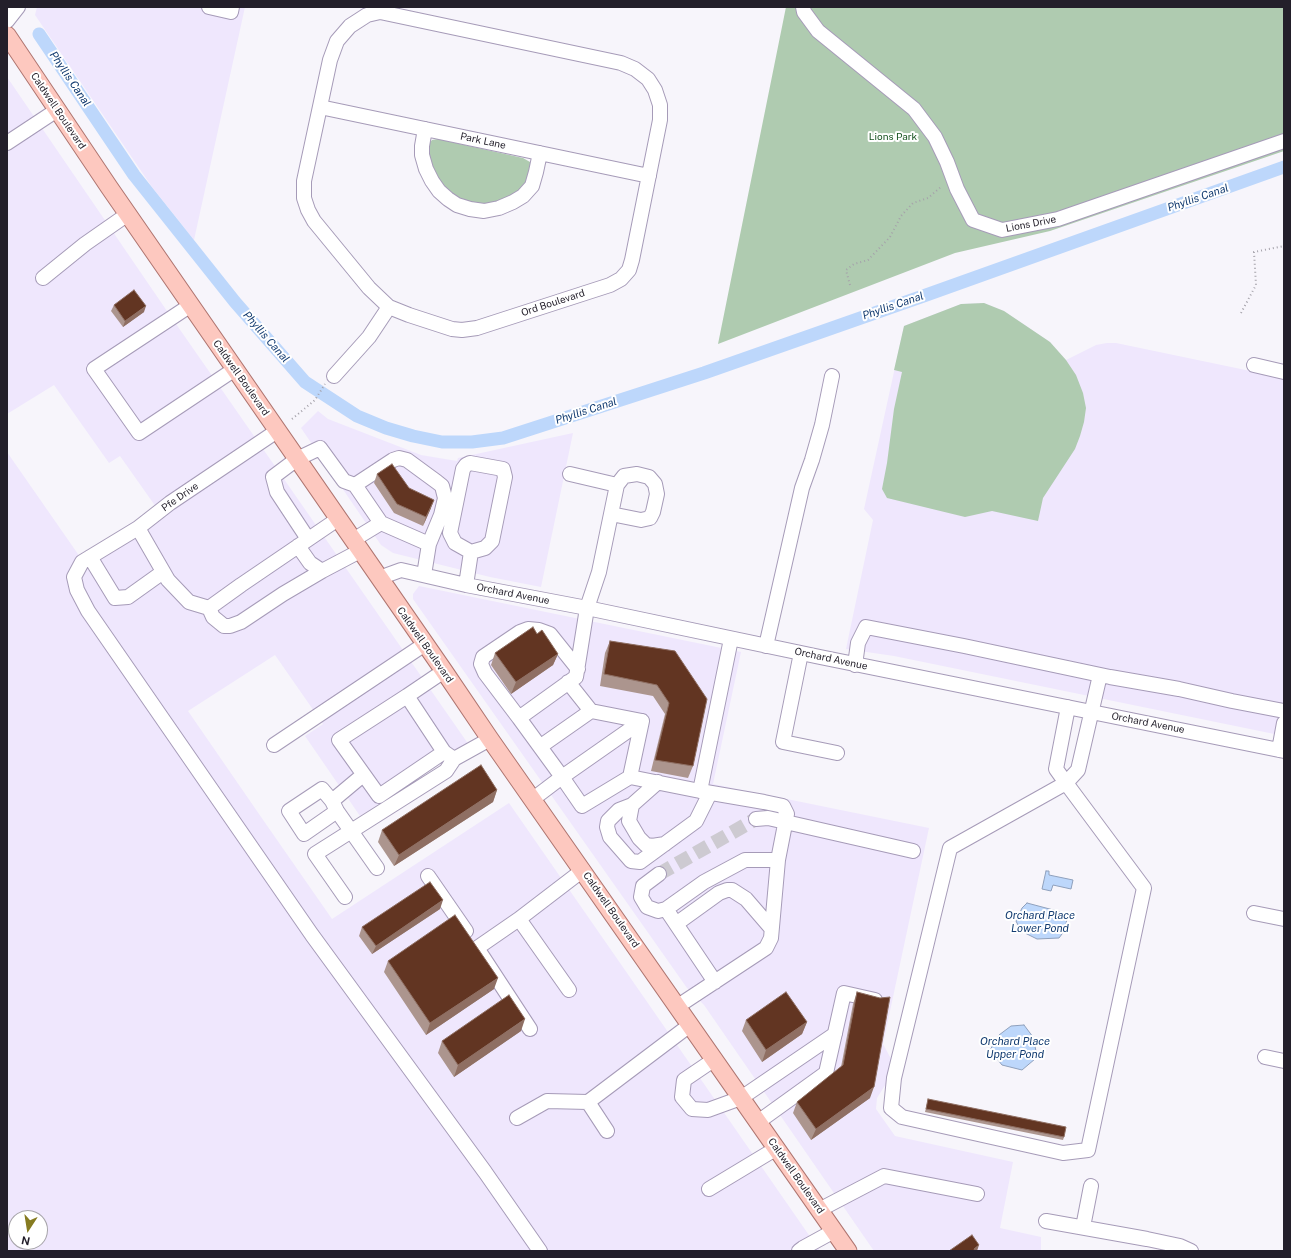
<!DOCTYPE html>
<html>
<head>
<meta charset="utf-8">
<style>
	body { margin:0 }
	#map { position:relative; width:1291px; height:1258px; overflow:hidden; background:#f7f5fb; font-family:"Public Sans",sans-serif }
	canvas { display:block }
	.frame { position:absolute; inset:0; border:8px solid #231f2a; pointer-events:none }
	.north { position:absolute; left:8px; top:1210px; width:40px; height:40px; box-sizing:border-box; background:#fff; border:1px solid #a7a5aa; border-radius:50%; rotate:192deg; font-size:11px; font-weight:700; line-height:16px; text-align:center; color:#231f2a }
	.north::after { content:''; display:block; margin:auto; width:14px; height:18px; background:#867b21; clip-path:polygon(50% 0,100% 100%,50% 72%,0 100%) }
</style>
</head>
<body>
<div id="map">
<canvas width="1291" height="1258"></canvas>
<div class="frame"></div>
<div class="north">N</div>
</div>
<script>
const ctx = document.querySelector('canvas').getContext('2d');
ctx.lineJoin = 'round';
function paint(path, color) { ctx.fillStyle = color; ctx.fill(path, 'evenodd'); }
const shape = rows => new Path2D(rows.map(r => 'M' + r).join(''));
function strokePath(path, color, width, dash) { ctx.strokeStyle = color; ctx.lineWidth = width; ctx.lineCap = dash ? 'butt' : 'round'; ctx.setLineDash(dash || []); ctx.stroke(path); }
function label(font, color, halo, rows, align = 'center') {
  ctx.font = font + ' "Public Sans",sans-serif'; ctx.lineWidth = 4; ctx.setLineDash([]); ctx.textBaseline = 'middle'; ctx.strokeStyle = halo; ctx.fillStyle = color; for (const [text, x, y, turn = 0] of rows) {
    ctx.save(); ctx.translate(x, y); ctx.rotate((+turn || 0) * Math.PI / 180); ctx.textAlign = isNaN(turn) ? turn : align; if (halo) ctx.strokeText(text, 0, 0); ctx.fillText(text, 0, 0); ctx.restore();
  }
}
paint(shape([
	[37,7,245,7,194,240,152,187,35,15],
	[7,77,167,311,469,745,360,816,305,736,323,724,275,655,188,711,259,814,332,919,509,803,820,1251,7,1251,7,452,80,557,156,507,120,456,109,463,54,385,7,414],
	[16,1218,40,1218,40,1242,16,1242],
	[984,303,1004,311,1028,327,1050,342,1066,360,1096,345,1107,343,1116,343,1284,378,1284,736,894,656,846,649,873,520,864,509,904,326,961,304],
	[318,411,328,419,421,455,457,461,458,458,573,433,541,587,490,577,393,553,381,545,301,428],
	[419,586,741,652,713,784,929,828,883,1044,896,1068,877,1098,876,1109,895,1136,1013,1162,1000,1228,1041,1237,1041,1251,874,1251,704,1005,687,988,413,599,413,594]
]), '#efe7fd');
paint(shape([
	[786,7,1284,7,1284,151,1050,231,955,253,718,344],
	[438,139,523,158,530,162,532,168,531,178,514,197,487,205,472,204,457,199,446,191,430,166,428,145,432,140],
	[984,303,1004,311,1050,342,1066,360,1076,375,1083,393,1086,408,1084,422,1080,436,1075,449,1043,498,1038,521,992,511,965,517,887,498,882,489,887,463,894,409,902,372,894,370,904,326,961,304]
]), '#afcbb0');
const water = shape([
	[1046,871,1049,871,1049,875,1073,880,1071,889,1053,885,1051,891,1042,889,1046,871],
	[1027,903,1061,912,1067,918,1065,930,1059,938,1037,939,1021,931,1016,921,1022,908,1027,903],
	[1024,1025,1033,1037,1036,1051,1035,1059,1022,1070,1002,1065,990,1050,999,1035,1011,1026,1024,1025]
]);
paint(water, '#bdd7fb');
strokePath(water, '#8fa0bc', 1);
strokePath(shape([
	[39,34,134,175,235,302,305,382,357,416,386,428,413,436,442,442,472,442,503,438,704,373,929,294,1284,167]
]), '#bdd7fb', 13);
strokePath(shape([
	[659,874,756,819]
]), '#cdcad1', 14, [14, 7]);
const minor = shape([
	[209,7,231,12,232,7],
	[803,7,804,12,818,31,914,109,935,137,947,162,957,189,973,220,1002,230,1058,219,1284,141],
	[380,12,621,63,635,69,648,79,655,90,660,105,660,120,632,260,629,270,621,279,610,285,477,328,462,330,452,329,409,315,389,307,369,288,314,221,308,210,304,198,304,181,330,60,337,41,350,26,367,15,380,12],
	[7,21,18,7],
	[320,107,649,176],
	[425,129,422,146,422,155,426,169,432,181,439,191,448,199,457,205,470,209,484,211,499,208,513,202,523,196,532,186,536,172,540,153],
	[7,143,57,110],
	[43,278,85,244,128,214],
	[191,305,94,369,139,433,235,369],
	[1254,365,1284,372],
	[334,376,369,337,389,307],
	[277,431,170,503,138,528,82,562,74,577,77,590,88,611,312,935,485,1172,540,1251],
	[355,485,393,460,399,458,407,460,437,482,442,486,445,498,441,515,429,544],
	[611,514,641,520,650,518,653,512,657,494,655,484,649,477,637,474,624,476,617,485],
	[138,528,168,580,189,602,209,608],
	[308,539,277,492,273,477,297,459,320,448,344,481,355,485,381,523],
	[353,540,381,523,429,544,424,575],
	[298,546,310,563,322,571,360,551],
	[90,557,115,598,128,597,163,572],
	[322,571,283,594,241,622,230,626,224,626,213,617,209,608,241,585,338,519],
	[379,578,401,570,466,585,587,608,820,657,1284,751],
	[466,585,471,552,455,543,450,533,463,469,466,465,470,463,503,469,505,477,492,541,485,548,471,552],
	[766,646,802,488,812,460,822,425,832,376],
	[801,653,783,742,837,753],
	[855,665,858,643,866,627,964,646,1110,677,1179,689,1232,701,1284,711],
	[444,671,407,696,444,752,454,759,490,739],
	[568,682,591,711],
	[407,696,339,740,379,796,444,752],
	[1068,707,1056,769,1066,783,1078,770,1100,675],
	[519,718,485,673,481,664,483,657,520,632,528,629,539,630,550,634,578,669],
	[642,721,630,777,582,806,562,777,642,721],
	[274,745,425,644],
	[541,746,591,711,642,721],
	[1279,750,1284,723],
	[630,777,700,791,731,639],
	[658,782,632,805,619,810,608,821,607,827,610,837,631,861,640,862,696,821,710,793],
	[1066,783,1144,888,1088,1150,1063,1153,902,1117,891,1108,894,1078,950,848,1066,783],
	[533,799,562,777,519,718,576,677,587,608,599,572,617,485,570,474],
	[332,801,363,775],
	[632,805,629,821,639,838,646,845,652,846,665,844],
	[337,811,304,834,289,811,322,789,332,801,337,811,377,868],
	[756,819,768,818,913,851],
	[659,874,643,886,641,897,647,907,658,911,666,909,715,982],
	[428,876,466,931],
	[345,897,315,854,446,771,454,759],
	[666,909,704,882,745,860,778,860],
	[1254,913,1284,919],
	[519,919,477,948,530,1029],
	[676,924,719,893,727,890,732,890,746,899,771,928],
	[569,990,519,919,583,870],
	[678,1006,766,948,771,938,778,860,787,814,783,806,764,802,700,791],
	[1265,1057,1284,1061],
	[715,1059,684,1080,682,1097,692,1109,708,1110,741,1098,835,1034],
	[588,1102,607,1131],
	[517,1118,547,1101,588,1102,690,1025],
	[758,1122,826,1073,844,993,875,1000],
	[709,1189,777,1148],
	[819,1210,884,1176,977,1194],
	[1046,1221,1147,1239,1180,1246,1191,1251],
	[1083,1227,1091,1186],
	[799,1251,803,1248,834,1231]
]);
const major = shape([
	[7,35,109,187,444,671,490,739,848,1251]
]);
strokePath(minor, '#a69bb8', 16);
strokePath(major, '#af7570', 19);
strokePath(shape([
	[850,285,846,270,854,264,868,260,890,237,901,216,913,203,928,198,942,186],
	[1241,313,1256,285,1254,252,1284,246],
	[292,419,315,400,325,384]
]), '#a5a2aa', 2, [1, 3]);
strokePath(minor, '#fff', 14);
strokePath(major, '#fdc8bf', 17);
paint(shape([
	[114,305,144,312,123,327,111,311],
	[377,474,409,488,431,508,423,526,394,513,374,483],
	[537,634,558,654,553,665,511,694,491,665,495,653],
	[610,641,675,651,693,766,688,778,651,771,665,714,653,696,600,686,605,653],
	[497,790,493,802,394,866,378,842,382,830],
	[440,909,372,954,359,936,362,927],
	[388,961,494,989,426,1035,384,972],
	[857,992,870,1098,811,1140,793,1113,797,1102,841,1067,853,1004],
	[746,1020,807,1022,802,1034,762,1062,742,1031],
	[521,1031,454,1077,438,1053,442,1041],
	[928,1099,1064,1137,1063,1140,925,1112]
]), '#ac958e');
paint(shape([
	[146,306,144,312,123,327,125,321],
	[434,500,431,508,423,526,426,517],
	[558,654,553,665,511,694,516,682],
	[497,790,493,802,394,866,399,855],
	[443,900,440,909,372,954,376,946],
	[498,978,494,989,426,1035,430,1023],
	[525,1019,521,1031,454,1077,458,1065],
	[807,1022,802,1034,762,1062,766,1050],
	[874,1087,870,1098,811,1140,816,1129],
	[979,1245,977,1251,973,1251,974,1249]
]), '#8f6f63');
const building = shape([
	[134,290,146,306,125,321,114,305,134,290],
	[392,464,409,488,434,500,426,517,397,504,377,474,392,464],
	[533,627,537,634,542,630,558,654,516,682,495,653,533,627],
	[610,641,675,651,707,699,693,766,655,760,669,703,657,685,604,674,610,641],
	[481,765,497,790,399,855,382,830,481,765],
	[430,882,443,900,376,946,362,927,430,882],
	[455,915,498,978,430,1023,388,961,455,915],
	[786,992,807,1022,766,1050,746,1020,786,992],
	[857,992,880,998,890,997,874,1087,816,1129,797,1102,843,1065,857,992],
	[509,995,525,1019,458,1065,442,1041,509,995],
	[928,1099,1066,1127,1064,1137,926,1109,928,1099],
	[972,1235,979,1245,974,1249,975,1251,949,1251,972,1235]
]);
paint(building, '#623522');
strokePath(building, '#8f6f63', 1);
label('10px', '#231f2a', '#fff', [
	["Caldwell Boulevard",58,111,56],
	["Park Lane",483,141,12],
	["Lions Drive",1031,224,-11],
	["Ord Boulevard",553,303,-18],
	["Caldwell Boulevard",241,378,55],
	["Pfe Drive",180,497,-35],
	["Orchard Avenue",513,594,11],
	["Caldwell Boulevard",425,645,55],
	["Orchard Avenue",831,659,12],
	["Orchard Avenue",1148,723,11],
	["Caldwell Boulevard",611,910,55],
	["Caldwell Boulevard",796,1176,55]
]);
label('10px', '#175320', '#fff', [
	["Lions Park",893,137]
]);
label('italic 11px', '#133c71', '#fff', [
	["Phyllis Canal",70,79,56],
	["Phyllis Canal",1198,198,-19],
	["Phyllis Canal",893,306,-19],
	["Phyllis Canal",266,337,49],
	["Phyllis Canal",586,411,-18],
	["Orchard Place",1040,916],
	["Lower Pond",1040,929],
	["Orchard Place",1015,1042],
	["Upper Pond",1015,1055]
]);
</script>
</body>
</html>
